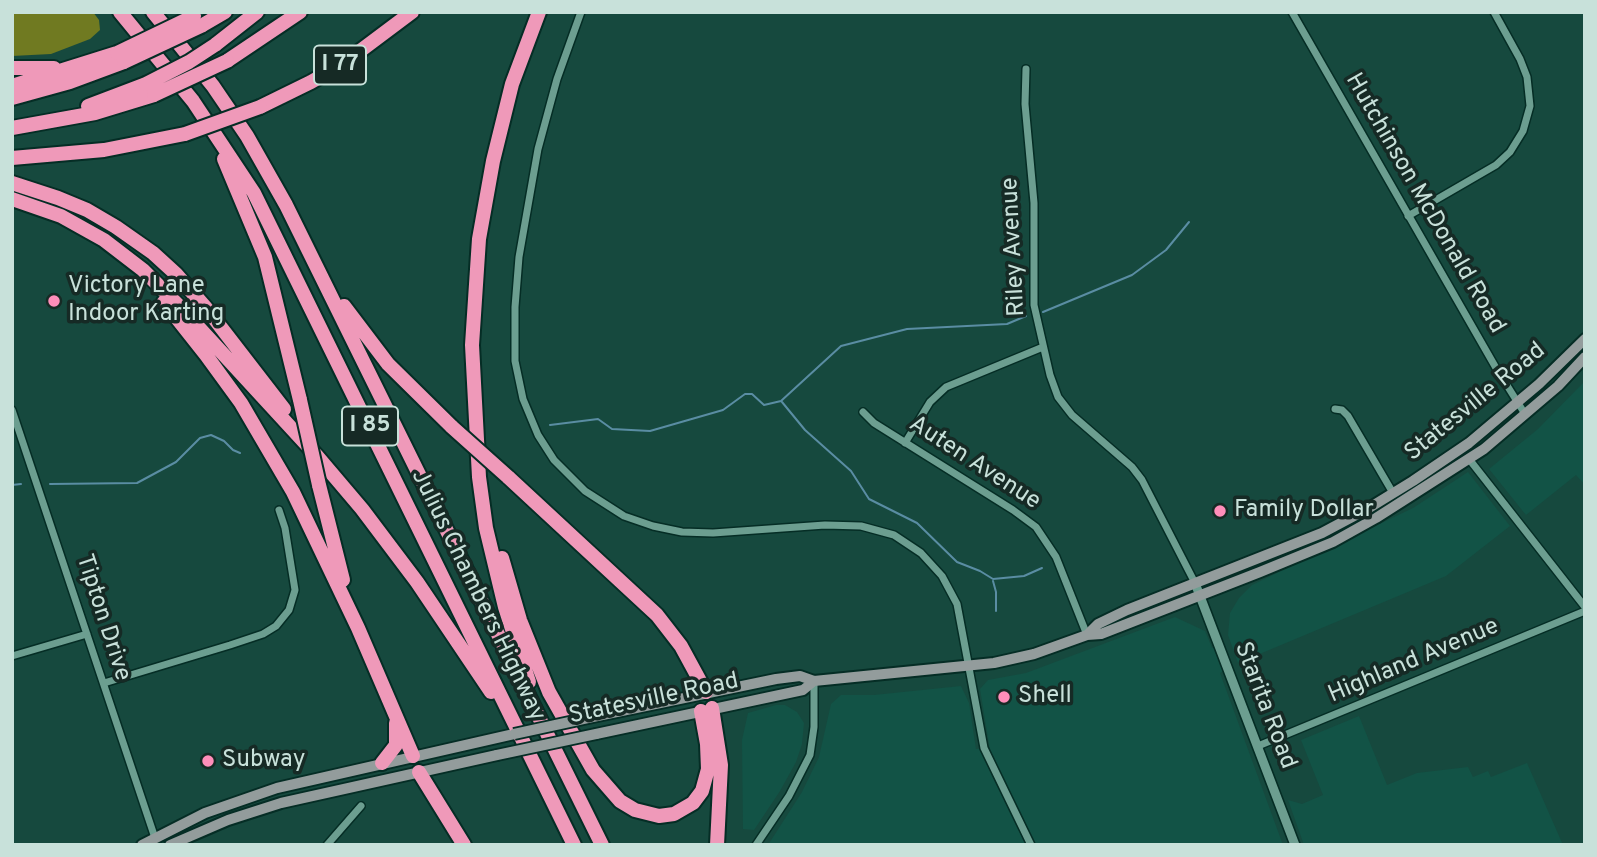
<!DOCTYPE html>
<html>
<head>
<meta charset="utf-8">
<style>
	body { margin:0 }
	#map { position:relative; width:1597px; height:857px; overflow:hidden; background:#16493e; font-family:Overpass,sans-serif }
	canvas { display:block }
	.frame { position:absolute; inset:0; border:14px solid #c8e1da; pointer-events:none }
</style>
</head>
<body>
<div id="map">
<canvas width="1597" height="857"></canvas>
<div class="frame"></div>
</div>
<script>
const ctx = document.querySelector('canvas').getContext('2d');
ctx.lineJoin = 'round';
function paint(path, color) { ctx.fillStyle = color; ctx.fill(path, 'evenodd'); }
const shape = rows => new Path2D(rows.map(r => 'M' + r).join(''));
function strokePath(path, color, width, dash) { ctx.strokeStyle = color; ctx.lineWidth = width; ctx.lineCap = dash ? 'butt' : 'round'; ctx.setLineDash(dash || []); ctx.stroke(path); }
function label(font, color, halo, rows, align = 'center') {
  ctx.font = font + ' Overpass,sans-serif'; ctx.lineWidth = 7; ctx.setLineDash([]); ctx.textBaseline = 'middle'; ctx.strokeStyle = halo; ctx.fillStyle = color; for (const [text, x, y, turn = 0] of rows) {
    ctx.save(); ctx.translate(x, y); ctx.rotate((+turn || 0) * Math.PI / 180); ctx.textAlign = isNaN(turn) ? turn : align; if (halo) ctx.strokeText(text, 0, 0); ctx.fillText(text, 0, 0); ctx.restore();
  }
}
paint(shape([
	[1585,381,1585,485,1576,475,1526,515,1489,469,1538,429],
	[1468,472,1510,526,1446,576,1238,663,1228,635,1230,613,1239,598,1252,585,1413,508],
	[1175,617,1205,631,1212,648,1215,647,1223,671,1220,673,1283,845,768,845,802,792,819,757,831,704,841,695,874,695,961,686,969,703,976,749,990,749,980,689,988,680,1026,673],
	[776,705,785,705,797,712,804,723,802,744,796,762,780,791,754,830,743,829,742,740,748,713],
	[1359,716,1387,785,1417,773,1468,767,1473,777,1488,771,1491,777,1527,763,1563,845,1304,845,1288,800,1302,804,1323,795,1301,740]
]), '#125346');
paint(shape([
	[12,12,93,12,99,20,100,30,90,39,51,54,12,56]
]), '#707a21');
strokePath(shape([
	[1043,312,1132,275,1166,250,1189,222],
	[782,402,805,430,851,471,869,499,917,523,957,562,980,571,993,579,1024,576,1042,568],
	[550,425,598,419,612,429,650,431,723,410,745,394,752,394,764,405,781,401,841,346,907,329,1007,324,1026,316],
	[50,484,137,483,176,462,200,438,211,435,224,441,233,450,240,453],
	[12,485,21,484],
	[993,581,996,592,996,611]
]), '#5a8da3', 2);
const minor = shape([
	[581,12,557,79,538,149,519,257,515,307,515,361,523,399,538,435,554,460,585,491,624,516,653,526,682,532,713,533,825,525,861,526,894,535,921,553,942,576,957,604,984,748,1031,845],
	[1292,12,1496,368,1525,414],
	[1026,69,1025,104,1034,203,1034,305,1050,375,1058,397,1072,415,1132,467,1142,480,1195,583],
	[1408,216,1496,165,1510,152,1523,131,1530,106,1527,77,1520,59,1494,12],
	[1335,409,1342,410,1348,416,1393,493],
	[12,410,155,838],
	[863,412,874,423,1013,510,1036,527,1056,557,1087,635],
	[905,443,930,402,946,387,1043,347],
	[1469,459,1585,607],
	[12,656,87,634],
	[104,683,230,645,263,634,276,626,289,610,295,590,285,528,279,510],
	[1258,746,1585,611],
	[327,845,361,806],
	[756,845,789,796,810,755,814,727,814,681]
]);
const tertiary = shape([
	[1195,583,1295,845]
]);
const secondary = shape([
	[1087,635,1098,624,1127,610,1322,533,1369,508,1413,481,1469,443,1539,384,1585,339],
	[588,718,776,679,800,676,814,681,994,663,1034,654,1087,635,1101,634,1260,572,1333,542,1376,518,1484,449,1558,386,1585,357],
	[596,734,803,690,814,681],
	[142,845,205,813,277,788,514,734],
	[170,845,228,820,281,803,497,755]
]);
const motorway = shape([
	[120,12,193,101,254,193,574,845],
	[153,12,213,86,247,136,286,205,602,845],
	[201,26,225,12],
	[215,45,257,12],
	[227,61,300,12],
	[12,68,54,68],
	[12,86,117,53],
	[12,98,70,82,124,62],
	[88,106,146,84],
	[260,107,311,82,344,63,412,12],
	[12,128,95,113,154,95],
	[12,158,104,150,185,134],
	[224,159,265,257,300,400],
	[12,183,58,198,87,210,116,227,153,253,176,274,206,308,284,409],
	[12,199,61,216,104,240,143,270,180,307,317,456,362,509,417,582,491,692],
	[164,302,206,355,241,403,293,492,358,628,413,756],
	[344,306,388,364,452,427],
	[508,477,657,615,681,646,706,692],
	[319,485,343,580],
	[502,558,520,620,549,692,593,770,620,801,635,810,659,816,674,814,693,803,702,791,708,769,707,744,701,711],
	[529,682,505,607,486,528,479,477,472,345,479,239,493,161,512,84,539,12],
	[712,708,721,765,717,845],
	[382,763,396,745,396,723],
	[419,772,464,845]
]);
strokePath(minor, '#052d25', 10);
strokePath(tertiary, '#052d25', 12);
strokePath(secondary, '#052d25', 14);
strokePath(motorway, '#052d25', 18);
strokePath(minor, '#6c9e90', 7);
strokePath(tertiary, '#6c9e90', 9);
strokePath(secondary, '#939c9c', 10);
strokePath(motorway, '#ef99b9', 14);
const secondaryBridge = shape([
	[514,734,588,718],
	[497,755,596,734]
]);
const motorwayBridge = shape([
	[117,53,194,16],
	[124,62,201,26],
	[146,84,189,62,215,45],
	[154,95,227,61],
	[185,134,260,107],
	[300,400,319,485],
	[452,427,508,477]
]);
strokePath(secondaryBridge, '#052d25', 14, []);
strokePath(motorwayBridge, '#052d25', 18, []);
strokePath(secondaryBridge, '#939c9c', 10);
strokePath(motorwayBridge, '#ef99b9', 14);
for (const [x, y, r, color] of [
	[54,301,7,"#ff8eba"],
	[1220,511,7,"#ff8eba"],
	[1004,697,7,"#ff8eba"],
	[208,761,7,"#ff8eba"]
]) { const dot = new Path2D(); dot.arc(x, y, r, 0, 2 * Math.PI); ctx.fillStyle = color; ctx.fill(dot); strokePath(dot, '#162a25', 2.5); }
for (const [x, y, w] of [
	[340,65,52],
	[370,426,56]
]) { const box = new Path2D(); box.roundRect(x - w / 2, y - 19.5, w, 39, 5); ctx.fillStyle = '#162a25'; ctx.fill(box); strokePath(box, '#c8e1da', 2); }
label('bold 23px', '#c8e1da', null, [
	["I 77",340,65],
	["I 85",370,426]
]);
label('24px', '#c8e1da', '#162a25', [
	["Hutchinson McDonald Road",1424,204,60],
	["Riley Avenue",1015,247,-93],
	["Statesville Road",1476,403,-39],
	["Auten Avenue",974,464,33],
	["Julius Chambers Highway",477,596,64],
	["Tipton Drive",102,618,72],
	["Highland Avenue",1414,662,-23],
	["Statesville Road",654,700,-12],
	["Starita Road",1264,706,69]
]);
label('24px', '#c8e1da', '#162a25', [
	["Victory Lane",68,287],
	["Indoor Karting",68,315],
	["Family Dollar",1234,511],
	["Shell",1018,697],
	["Subway",222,761]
], 'left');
</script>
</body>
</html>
